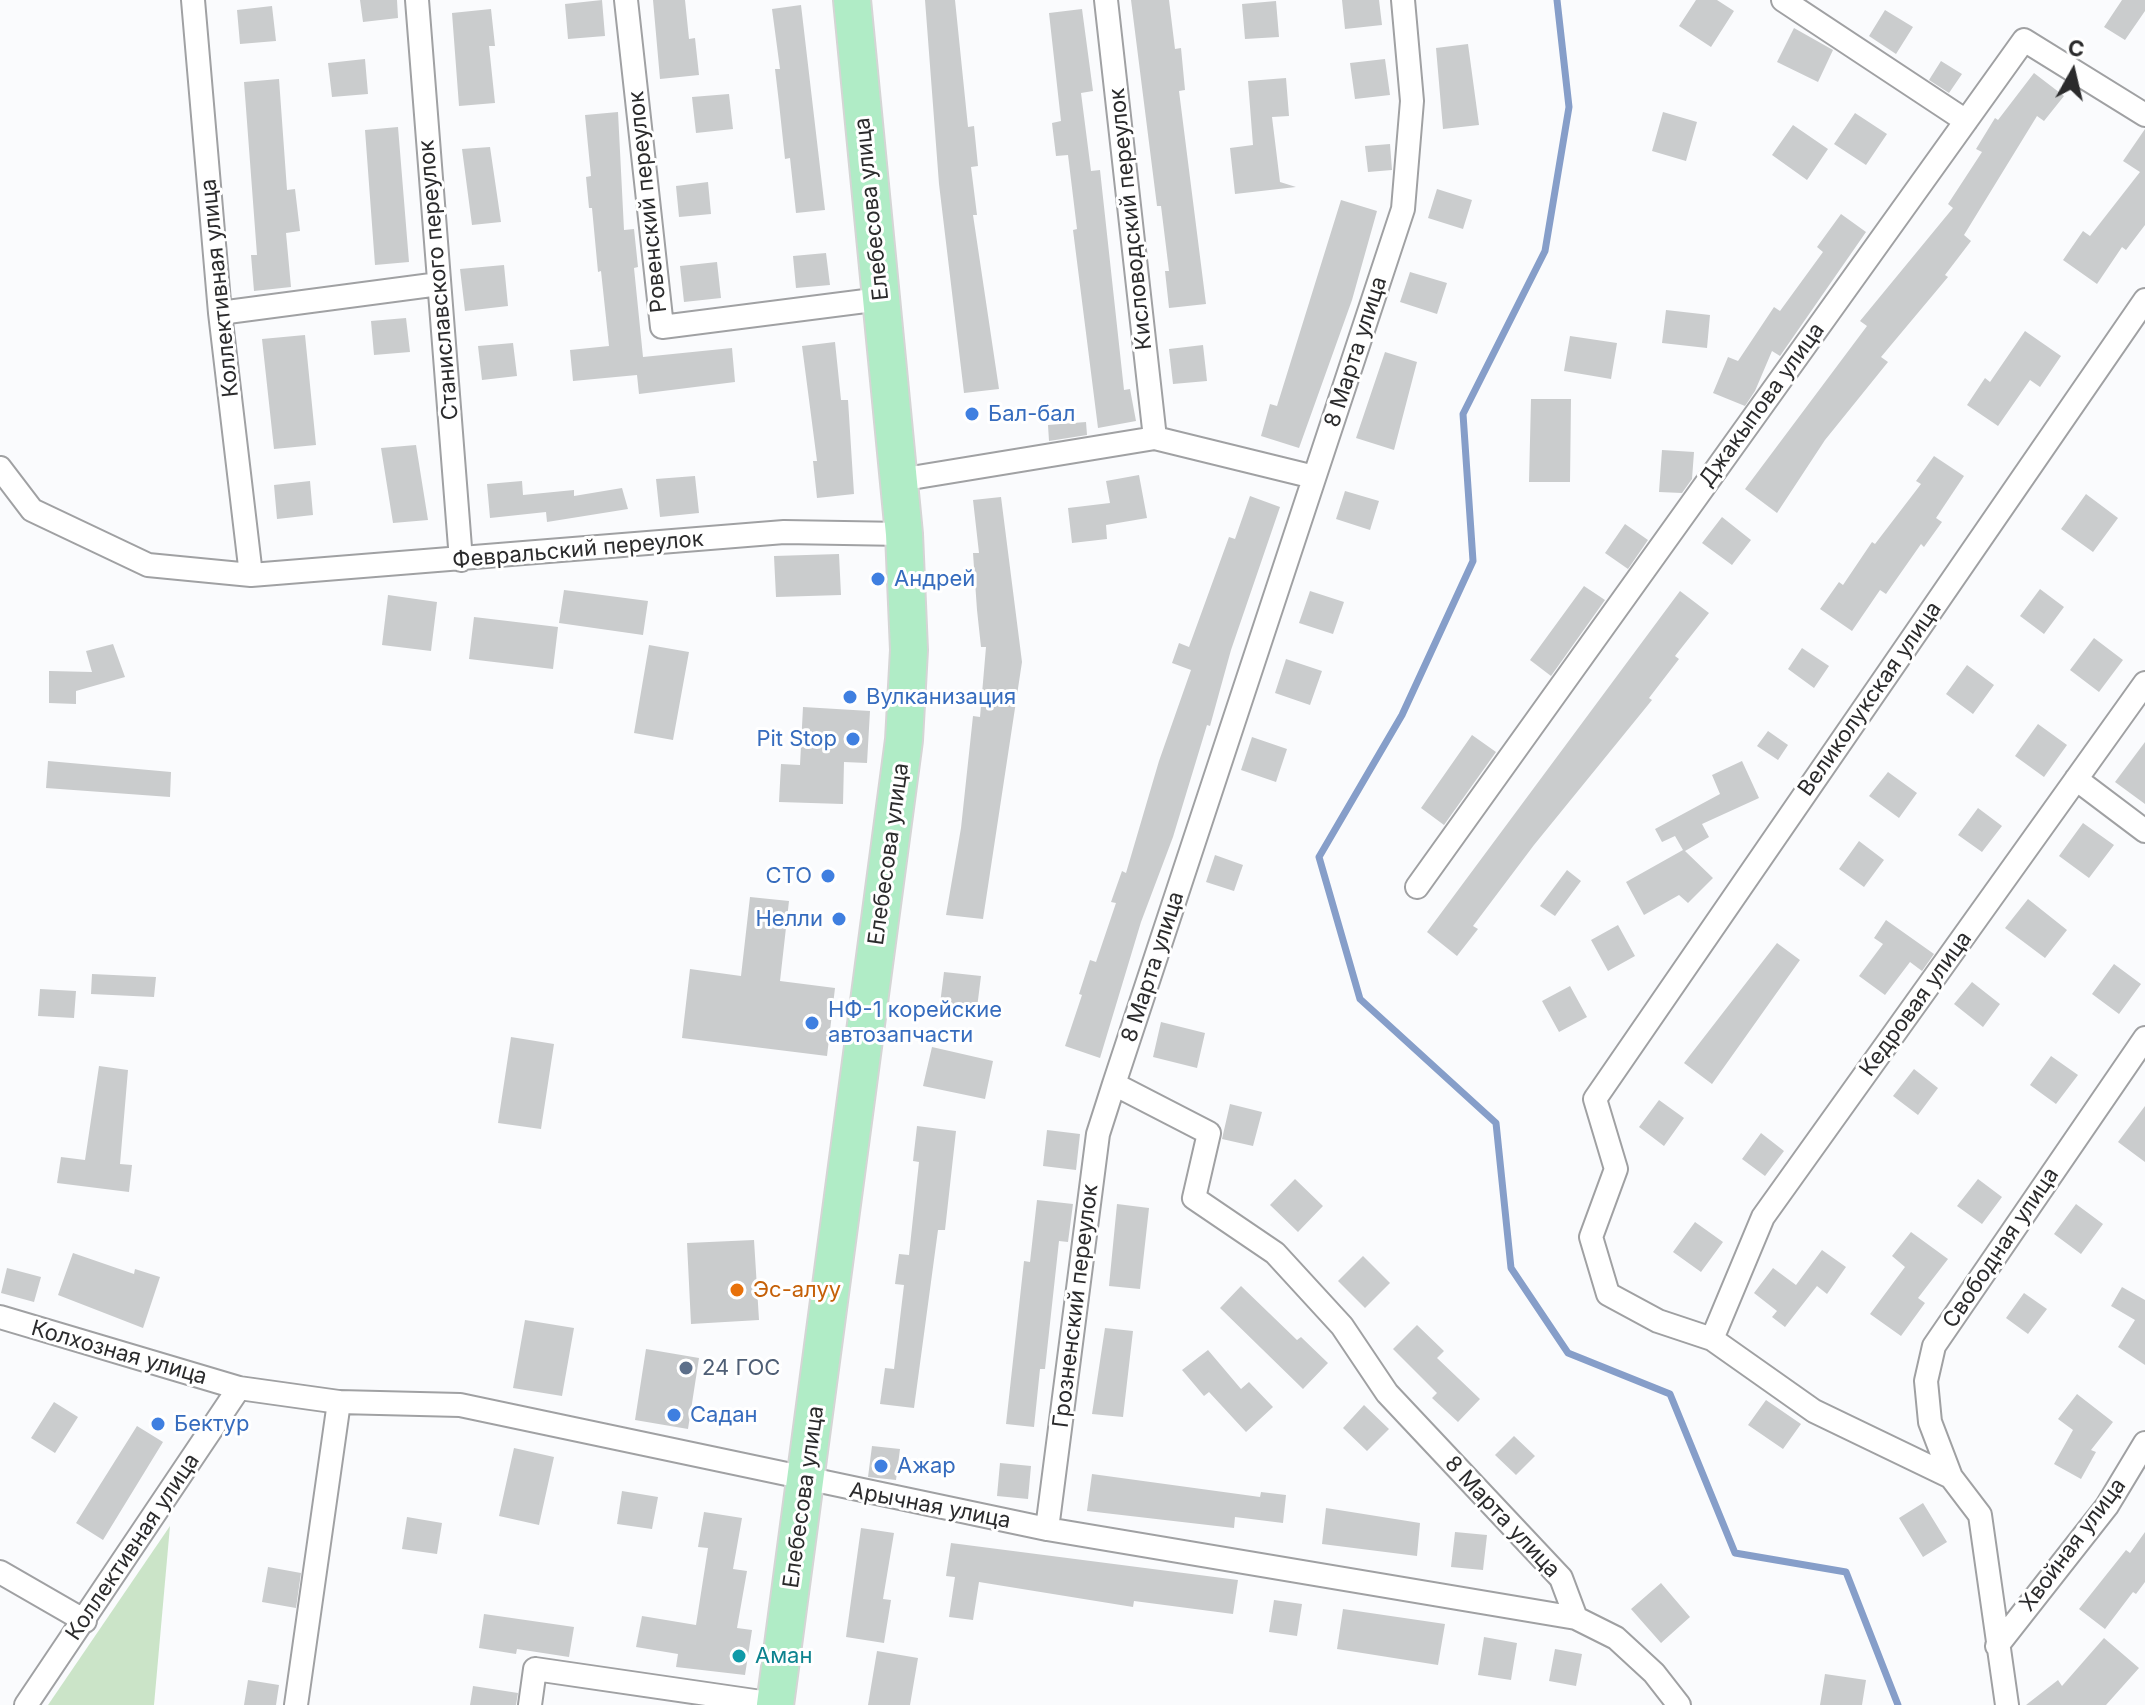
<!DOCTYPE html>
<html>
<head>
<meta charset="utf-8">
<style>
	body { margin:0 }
	#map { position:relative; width:2145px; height:1705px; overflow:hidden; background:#fafbfd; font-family:Inter,sans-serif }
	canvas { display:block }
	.north { position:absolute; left:2033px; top:32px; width:80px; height:80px; -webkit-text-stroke:6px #fff; paint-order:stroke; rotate:8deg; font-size:22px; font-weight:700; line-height:32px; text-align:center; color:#2b2b2c }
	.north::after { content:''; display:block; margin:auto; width:28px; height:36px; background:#2b2b2c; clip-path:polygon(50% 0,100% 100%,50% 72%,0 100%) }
</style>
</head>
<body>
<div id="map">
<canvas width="2145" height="1705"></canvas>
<div class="north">С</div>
</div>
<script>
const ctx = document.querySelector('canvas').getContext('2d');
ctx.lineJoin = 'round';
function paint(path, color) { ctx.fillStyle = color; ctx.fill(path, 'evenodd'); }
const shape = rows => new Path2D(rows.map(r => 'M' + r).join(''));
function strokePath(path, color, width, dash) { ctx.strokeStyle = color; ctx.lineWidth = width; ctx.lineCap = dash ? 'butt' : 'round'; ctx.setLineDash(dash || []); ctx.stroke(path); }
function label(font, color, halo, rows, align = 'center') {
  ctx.font = font + ' Inter,sans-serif'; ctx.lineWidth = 6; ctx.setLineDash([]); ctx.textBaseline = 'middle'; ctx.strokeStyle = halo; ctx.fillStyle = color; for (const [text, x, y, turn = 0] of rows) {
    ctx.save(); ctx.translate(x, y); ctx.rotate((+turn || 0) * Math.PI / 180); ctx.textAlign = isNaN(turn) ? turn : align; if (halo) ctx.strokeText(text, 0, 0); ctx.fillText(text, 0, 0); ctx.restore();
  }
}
paint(shape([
	[170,1526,154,1705,48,1705]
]), '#cbe4c8');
strokePath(shape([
	[1557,0,1569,107,1545,251,1463,414,1473,561,1402,715,1319,857,1360,999,1496,1123,1511,1268,1568,1353,1670,1394,1735,1553,1846,1572,1898,1705]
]), '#869ec9', 7);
paint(shape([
	[360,0,397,0,398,18,363,22],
	[602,0,605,36,568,39,565,4],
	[653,0,685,0,689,39,695,38,699,75,660,79],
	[925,0,955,0,968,127,974,126,978,166,971,167,977,215,973,215,999,389,964,393,939,184],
	[1131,0,1169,0,1175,49,1181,48,1185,90,1179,91,1206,304,1169,308,1165,271,1169,271,1161,206,1157,206],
	[1342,0,1379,0,1382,25,1345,29],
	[1696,0,1717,0,1734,11,1711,47,1679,26],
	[2122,0,2145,0,2145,11,2125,40,2104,27],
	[1276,1,1279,37,1245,39,1242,4],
	[801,5,825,210,796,213,790,158,785,159,779,103,775,69,780,69,772,9],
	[272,6,276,41,240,44,237,10],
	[491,9,495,46,489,46,495,103,459,106,452,13],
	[1082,9,1093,91,1081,93,1091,171,1100,170,1124,390,1130,389,1136,421,1098,428,1073,230,1077,229,1068,155,1056,156,1052,123,1061,121,1049,13],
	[1885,10,1913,27,1896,54,1869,36],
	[1794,28,1833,50,1818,82,1777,62],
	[1468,44,1479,125,1443,129,1436,48],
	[365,59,368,94,332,97,328,63],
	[1385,59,1390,95,1355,99,1350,63],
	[1941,61,1962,74,1949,93,1929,80],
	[2034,73,2064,96,2044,121,2037,116,1964,235,1971,241,1945,275,1948,277,1881,357,1888,362,1825,440,1777,513,1745,489,1867,326,1860,321,1953,208,1948,204,1982,152,1976,149,1995,118,1998,120],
	[1286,78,1289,116,1272,117,1280,182,1296,187,1235,194,1230,148,1253,145,1248,81],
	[279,79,287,190,295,189,300,231,286,233,291,287,254,291,251,255,257,255,244,82],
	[729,94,733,129,696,133,692,97],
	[618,112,624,230,634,229,638,267,634,268,643,357,732,348,735,382,639,394,637,375,573,381,570,350,609,346,601,271,598,272,592,208,589,208,586,177,591,176,585,115],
	[1663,112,1697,122,1686,161,1652,151],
	[1855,113,1887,134,1866,165,1834,144],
	[1793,125,1828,149,1807,180,1772,155],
	[398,127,409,262,375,265,365,130],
	[2145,129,2145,225,2126,250,2122,247,2097,284,2063,260,2083,231,2090,236,2140,172,2123,161],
	[1390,144,1392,170,1368,172,1365,146],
	[490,147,501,222,472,225,462,149],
	[708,182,711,214,679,217,676,186],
	[1437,189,1472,200,1463,229,1428,218],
	[1341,200,1377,211,1352,300,1299,448,1261,436,1270,404,1277,406],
	[1841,214,1866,232,1780,356,1772,351,1755,391,1745,406,1713,393,1728,357,1738,361,1774,307,1780,311,1823,252,1817,247],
	[826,253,830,285,796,288,793,256],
	[717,262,721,298,684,302,680,266],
	[504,265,508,306,465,311,460,269],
	[1410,272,1447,283,1437,314,1400,302],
	[1666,310,1710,315,1707,348,1662,343],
	[406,318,410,352,374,355,371,321],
	[2025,331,2061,356,2040,387,2030,380,1998,426,1967,405,1985,378,1990,382],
	[305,335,316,445,274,449,262,339],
	[1570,336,1617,343,1611,379,1564,371],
	[835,342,841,400,848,400,854,494,817,498,813,461,817,461,802,346],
	[513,343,517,376,482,380,478,346],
	[1203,345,1207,381,1173,384,1169,349],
	[1385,352,1417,362,1394,450,1356,438],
	[1531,399,1571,399,1570,482,1529,482],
	[1086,422,1087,435,1049,441,1048,425],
	[416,445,428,520,393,523,381,448],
	[1662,450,1694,452,1692,479,1682,493,1659,492],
	[1934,456,1964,476,1936,518,1942,522,1924,547,1921,544,1886,594,1880,590,1852,631,1820,609,1839,582,1843,585,1872,542,1875,544,1921,484,1916,481],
	[1139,475,1147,518,1106,525,1107,539,1072,543,1068,508,1110,503,1106,481],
	[695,476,699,513,660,517,656,479],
	[310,481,313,515,277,519,274,485],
	[522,481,523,495,574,490,574,496,622,488,628,509,547,522,546,512,490,518,487,484],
	[1345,491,1379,501,1370,530,1336,519],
	[2086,494,2118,518,2093,552,2061,529],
	[1250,496,1280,507,1231,650,1210,726,1207,725,1173,837,1141,922,1100,1058,1065,1046,1082,995,1079,994,1090,960,1096,962,1116,903,1111,902,1122,871,1126,873,1159,761,1191,670,1172,663,1179,643,1189,647,1229,537,1235,539],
	[1001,497,1022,662,983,919,946,915,961,828,973,716,980,717,986,647,981,647,977,610,973,553,979,553,973,500],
	[1722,517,1751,540,1732,565,1702,543],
	[1625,524,1648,540,1628,569,1605,553],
	[839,554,841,595,776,597,774,556],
	[1584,586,1605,600,1551,676,1530,660],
	[2040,589,2064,607,2044,634,2020,616],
	[564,590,648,601,643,635,559,623],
	[1310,591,1344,602,1333,634,1299,623],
	[1680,591,1709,613,1675,656,1679,659,1649,698,1652,700,1534,845,1473,926,1478,929,1457,956,1427,932],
	[388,595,437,602,431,651,382,645],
	[474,617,558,627,553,669,469,659],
	[2094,638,2123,660,2099,692,2070,670],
	[113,644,125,677,76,691,76,704,49,703,49,671,92,672,86,651],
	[649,645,689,652,673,740,634,733],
	[1802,648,1829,666,1814,688,1788,669],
	[1286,659,1322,671,1310,705,1275,693],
	[1967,665,1994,685,1973,714,1946,694],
	[803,707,870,711,867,763,844,762,843,804,779,802,781,764,800,765],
	[2038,724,2067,745,2044,777,2015,756],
	[1768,731,1788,745,1778,760,1757,746],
	[1472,735,1496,752,1444,825,1421,808],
	[1252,737,1287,749,1276,782,1241,770],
	[2145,742,2145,804,2115,782],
	[48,761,171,772,170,797,46,788],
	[1742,761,1759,798,1702,824,1709,837,1685,851,1713,878,1688,903,1679,895,1644,915,1626,882,1683,850,1675,836,1662,842,1655,829,1720,794,1712,775],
	[1888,772,1917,793,1899,818,1869,796],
	[1978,808,2002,826,1982,852,1958,835],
	[2083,823,2114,845,2089,878,2059,856],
	[1859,841,1884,860,1864,887,1839,869],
	[1215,855,1243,865,1234,891,1206,882],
	[1567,870,1581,881,1555,916,1540,906],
	[750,897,789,901,780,981,835,988,827,1056,682,1038,690,969,741,976],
	[2028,899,2067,930,2045,958,2005,928],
	[1886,920,1934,954,1922,971,1910,962,1885,995,1859,976,1883,944,1874,938],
	[1618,925,1635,956,1608,971,1591,940],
	[1777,943,1800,960,1712,1084,1684,1063],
	[2114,964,2141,984,2119,1014,2092,994],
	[944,972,981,976,977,1008,940,1004],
	[92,974,156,977,154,997,91,994],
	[1972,982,2000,1004,1983,1027,1954,1004],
	[1570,986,1587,1017,1559,1032,1542,1001],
	[40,989,76,991,74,1018,38,1016],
	[1161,1022,1205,1033,1197,1068,1153,1057],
	[511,1037,554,1044,541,1129,498,1123],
	[932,1047,993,1061,985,1099,923,1086],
	[2051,1056,2078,1075,2056,1104,2030,1085],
	[99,1066,128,1070,120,1164,132,1165,129,1192,57,1183,61,1157,85,1160],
	[1914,1069,1938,1088,1918,1115,1893,1096],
	[1659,1100,1684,1118,1664,1146,1639,1127],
	[1230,1104,1262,1112,1253,1146,1222,1139],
	[2145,1106,2145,1162,2118,1142],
	[917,1126,956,1131,945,1230,938,1230,914,1408,880,1404,885,1368,894,1369,904,1285,895,1284,899,1254,909,1255,919,1162,913,1161],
	[1047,1130,1080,1134,1076,1170,1043,1166],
	[1761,1133,1784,1151,1765,1176,1742,1159],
	[1295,1179,1323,1206,1298,1232,1270,1205],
	[1978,1179,2002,1197,1982,1224,1957,1206],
	[1037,1200,1073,1204,1068,1242,1059,1241,1045,1369,1040,1369,1034,1427,1006,1424,1024,1261,1030,1262],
	[1117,1204,1149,1208,1140,1289,1109,1286],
	[2076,1204,2103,1224,2081,1254,2054,1234],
	[1695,1222,1723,1242,1701,1272,1673,1252],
	[1911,1232,1948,1259,1918,1298,1925,1303,1901,1336,1870,1314,1905,1267,1892,1256],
	[754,1240,759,1320,691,1324,687,1243],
	[1822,1250,1846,1267,1827,1294,1817,1286,1785,1327,1772,1317,1777,1311,1754,1293,1773,1268,1796,1285],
	[73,1253,134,1274,135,1269,160,1277,143,1328,58,1295],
	[1363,1256,1390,1283,1365,1308,1338,1281],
	[7,1268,41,1277,34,1302,1,1293],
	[1241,1286,1297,1340,1301,1337,1328,1363,1303,1389,1220,1308],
	[2122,1287,2145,1300,2145,1365,2118,1347,2135,1320,2111,1306],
	[2024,1293,2047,1309,2028,1334,2006,1318],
	[525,1320,574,1328,562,1396,513,1388],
	[1417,1325,1444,1351,1437,1358,1480,1399,1458,1422,1432,1398,1437,1393,1393,1349],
	[1105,1328,1133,1331,1123,1417,1092,1414],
	[646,1349,699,1358,688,1429,635,1420],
	[1208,1350,1241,1389,1249,1382,1273,1407,1246,1432,1209,1392,1204,1396,1182,1370],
	[2077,1394,2113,1422,2091,1450,2096,1452,2081,1479,2054,1464,2073,1430,2058,1419],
	[1766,1400,1801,1424,1783,1449,1748,1425],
	[54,1402,78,1417,55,1453,31,1438],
	[1364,1405,1389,1429,1367,1451,1343,1428],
	[137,1426,163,1442,103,1540,76,1523],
	[1514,1436,1535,1456,1516,1475,1495,1455],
	[872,1446,900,1449,896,1480,868,1477],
	[514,1448,554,1457,539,1525,499,1516],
	[1000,1463,1031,1466,1028,1499,997,1496],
	[1092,1474,1260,1497,1261,1492,1286,1495,1283,1523,1235,1517,1234,1528,1087,1511],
	[622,1491,658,1497,652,1529,617,1524],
	[1923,1503,1947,1542,1923,1557,1899,1518],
	[1326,1508,1420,1523,1417,1556,1322,1544],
	[704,1512,742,1518,733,1569,747,1571,737,1628,752,1630,745,1675,676,1667,678,1654,636,1647,642,1616,696,1625,708,1548,698,1547],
	[407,1517,442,1523,437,1554,402,1549],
	[861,1528,894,1533,883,1599,891,1600,884,1643,846,1637],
	[1455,1532,1487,1535,1483,1570,1451,1567],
	[2145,1532,2145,1582,2136,1594,2133,1592,2105,1629,2079,1609,2126,1550,2130,1553],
	[951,1543,1238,1580,1233,1614,1134,1601,1133,1607,979,1582,973,1620,949,1617,955,1577,946,1576],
	[268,1567,301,1573,296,1608,262,1602],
	[1661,1583,1690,1617,1661,1643,1631,1609],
	[1274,1600,1302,1604,1297,1636,1269,1632],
	[1343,1609,1445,1624,1438,1665,1337,1649],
	[484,1614,574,1627,569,1657,517,1649,516,1654,479,1648],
	[1484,1637,1517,1643,1511,1680,1478,1675],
	[2104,1638,2139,1668,2106,1705,2026,1705,2058,1680,2062,1686],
	[1555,1649,1582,1654,1576,1686,1549,1681],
	[877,1651,918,1658,910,1705,868,1705],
	[1825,1674,1866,1680,1862,1705,1820,1705],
	[248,1680,279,1685,276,1705,244,1705],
	[473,1686,518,1693,516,1705,470,1705]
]), '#cacccd');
const street = shape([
	[193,0,220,313,251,575],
	[417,0,461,560],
	[626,0,662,327,881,299],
	[1106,0,1155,438],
	[1403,0,1412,101,1403,209,1114,1084,1209,1133,1194,1198,1275,1253,1342,1326,1387,1393,1561,1578,1576,1618,1616,1638,1654,1673,1679,1705],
	[1783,0,1966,121],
	[220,313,439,284],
	[0,468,32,510,148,565,251,575,784,532,904,534],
	[899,480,1155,438,1314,477],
	[2076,779,2145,831],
	[1417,887,2024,40,2145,115],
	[0,1317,239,1388,339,1402,460,1405,1047,1529,1576,1618],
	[1712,1339,1763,1217,2145,683],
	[1951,1477,1930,1422,1926,1381,1934,1346,2145,1038],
	[1047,1529,1098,1134,1114,1084],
	[0,1572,85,1621],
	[1997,1646,2107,1506,2145,1443],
	[26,1705,239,1388],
	[296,1705,339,1402],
	[530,1705,535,1669,775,1704],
	[2007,1705,1980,1515,1951,1477,1814,1411,1712,1339,1658,1321,1608,1294,1591,1237,1616,1169,1595,1099,2145,300]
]);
const primary = shape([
	[775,1705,904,740,909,650,904,534,852,0]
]);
strokePath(street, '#a0a1a3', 26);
strokePath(primary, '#d5d5d5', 40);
strokePath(street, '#fff', 22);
strokePath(primary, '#b0ecc6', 36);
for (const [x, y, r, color] of [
	[972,414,8,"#3f7fe0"],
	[878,579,8,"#3f7fe0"],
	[850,697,8,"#3f7fe0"],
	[853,739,8,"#3f7fe0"],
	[828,876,8,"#3f7fe0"],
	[839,919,8,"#3f7fe0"],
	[812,1023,8,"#3f7fe0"],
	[737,1290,8,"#e8710a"],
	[686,1368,8,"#5c6f8a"],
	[674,1415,8,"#3f7fe0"],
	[158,1424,8,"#3f7fe0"],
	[881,1466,8,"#3f7fe0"],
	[739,1656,8,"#0f9aa8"]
]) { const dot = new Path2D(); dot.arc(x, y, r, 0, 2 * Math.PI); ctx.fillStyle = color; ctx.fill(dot); strokePath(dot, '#fff', 3); }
label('22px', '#2b2b2c', '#fff', [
	["Ровенский переулок",648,202,-96],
	["Елебесова улица",872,209,-96],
	["Кисловодский переулок",1131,219,-96],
	["Станиславского переулок",439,280,-95],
	["Коллективная улица",220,288,-96],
	["8 Марта улица",1356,352,-72],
	["Джакыпова улица",1762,405,-54],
	["Февральский переулок",578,550,-5],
	["Великолукская улица",1870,699,-55],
	["Елебесова улица",889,854,-82],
	["8 Марта улица",1153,967,-72],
	["Кедровая улица",1916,1004,-54],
	["Свободная улица",2001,1248,-56],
	["Грозненский переулок",1076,1306,-83],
	["Колхозная улица",119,1353,16],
	["Елебесова улица",804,1497,-82],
	["Арычная улица",930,1506,11],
	["8 Марта улица",1502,1517,47],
	["Хвойная улица",2073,1545,-53],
	["Коллективная улица",133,1547,-56]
]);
label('22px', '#366cbe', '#fff', [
	["Бал-бал",988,414],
	["Андрей",894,579],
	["Вулканизация",866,697],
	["Pit Stop",837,739,"right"],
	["СТО",812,876,"right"],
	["Нелли",823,919,"right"],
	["НФ-1 корейские",828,1010],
	["автозапчасти",828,1035],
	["Садан",690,1415],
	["Бектур",174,1424],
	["Ажар",897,1466]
], 'left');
label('22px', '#c56008', '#fff', [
	["Эс-алуу",753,1290]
], 'left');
label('22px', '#4e5e75', '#fff', [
	["24 ГОС",702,1368]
], 'left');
label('22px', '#0d838f', '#fff', [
	["Аман",755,1656]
], 'left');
</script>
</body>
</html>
